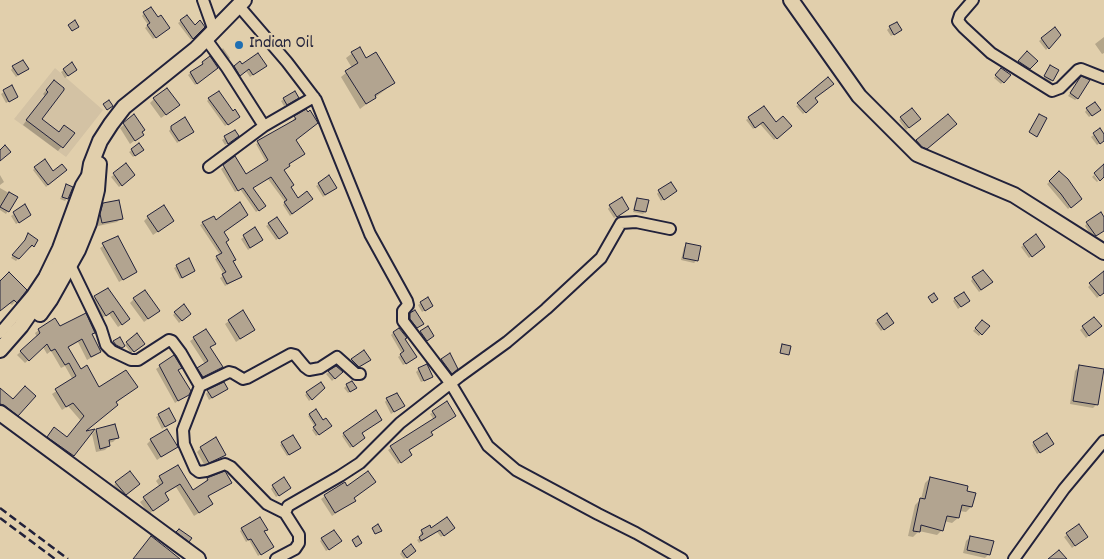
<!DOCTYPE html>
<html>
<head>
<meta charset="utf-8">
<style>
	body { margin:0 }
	canvas { display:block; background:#e1cfac }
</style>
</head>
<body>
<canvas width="1104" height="559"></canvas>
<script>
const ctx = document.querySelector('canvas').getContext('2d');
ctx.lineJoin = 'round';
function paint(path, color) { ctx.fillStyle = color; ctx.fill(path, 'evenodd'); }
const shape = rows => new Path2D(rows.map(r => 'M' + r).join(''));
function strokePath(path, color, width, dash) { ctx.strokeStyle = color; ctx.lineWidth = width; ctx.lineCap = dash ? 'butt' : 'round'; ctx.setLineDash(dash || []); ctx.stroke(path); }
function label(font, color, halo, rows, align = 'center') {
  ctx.font = font + ' Dekko,sans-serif'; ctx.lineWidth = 4.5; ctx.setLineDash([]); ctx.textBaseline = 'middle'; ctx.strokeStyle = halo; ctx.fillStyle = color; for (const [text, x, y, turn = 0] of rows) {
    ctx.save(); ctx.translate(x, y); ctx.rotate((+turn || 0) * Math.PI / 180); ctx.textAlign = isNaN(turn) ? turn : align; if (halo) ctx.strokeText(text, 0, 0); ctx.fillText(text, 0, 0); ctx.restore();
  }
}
paint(shape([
	[55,68,103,110,66,157,14,119]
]), '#d3c2a4');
paint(shape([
	[144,13,166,30,153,39,145,28,148,25,142,16],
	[181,21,195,27,204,27,191,40,178,23],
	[890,27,898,32,891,36,887,30],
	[1055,29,1060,35,1046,50,1039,41],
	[1104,37,1104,53,1102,54,1095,44],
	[223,48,230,58,227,61,220,52],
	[359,48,366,59,394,83,360,109,341,77,352,68,346,58],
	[1027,53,1036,61,1027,71,1016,64],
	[203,63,214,70,195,85,188,75],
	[13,67,25,71,16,77,11,70],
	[235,67,263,68,250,77,246,71,237,77,232,69],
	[1001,69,1009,75,1001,84,994,78],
	[1048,69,1052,80,1050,83,1043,79],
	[64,70,73,72,65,78,61,72],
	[1079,80,1078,98,1075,100,1068,96],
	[51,85,40,119,59,133,73,133,58,151,23,125,45,96,43,94],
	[11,87,17,97,6,103,1,94],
	[813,98,817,102,803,114,796,106],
	[154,99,174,109,161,118,150,103],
	[209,99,232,112,236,119,225,126,207,101],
	[284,99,295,100,284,106,281,101],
	[764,107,775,124,790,126,774,140,760,124,753,129,746,120],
	[1087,109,1097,112,1089,117,1085,112],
	[912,110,917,121,906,130,899,120],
	[306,111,294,140,301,156,288,165,283,171,290,188,298,200,310,201,290,216,283,205,285,202,268,179,252,188,262,208,256,212,240,189,235,192,221,169,235,158,246,176,266,162,256,144,294,121,293,120,295,117],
	[948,115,951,128,922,152,913,145],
	[134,116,142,135,130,144,120,128],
	[172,127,191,134,177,143,169,131],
	[1100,130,1104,136,1104,140,1097,145,1091,137],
	[235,131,235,138,225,145,222,140],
	[132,150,140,152,133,157,129,152],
	[126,165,131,178,119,187,111,177],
	[35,168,53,172,63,173,46,187,33,170],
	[1059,173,1078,201,1068,209,1047,184],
	[0,175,4,182,0,185],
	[1094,175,1098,181,1097,182,1092,177],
	[319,184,334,190,323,197,316,186],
	[66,186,67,198,65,201,60,199],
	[0,188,16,197,6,214,0,210],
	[659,191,673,193,661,201,657,194],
	[637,199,645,212,643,214,633,212,635,201],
	[103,205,121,218,117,222,98,226,97,218,99,209],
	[25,206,28,217,16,224,11,216],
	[610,206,625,211,614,218,608,209],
	[148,217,173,221,153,235,144,221],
	[213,217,222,233,238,279,225,286,220,278,224,275,215,259,220,255,200,225],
	[276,219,284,235,276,240,266,226],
	[1104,219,1104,230,1093,238,1085,226,1087,223],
	[255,229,262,240,248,250,241,239],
	[1036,236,1041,249,1029,258,1021,247],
	[26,237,33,246,30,248,29,247,16,261,11,258,23,244],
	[117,237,136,272,119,282,100,248],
	[686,245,697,260,694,263,681,260,684,247],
	[177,266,194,271,180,279,174,268],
	[1101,275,1104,278,1104,292,1097,298,1088,287],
	[973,278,989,285,979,292,971,281],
	[0,279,2,281,26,290,12,305,9,303,0,310],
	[108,289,124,323,118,327,109,314,102,318,91,301],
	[134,299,159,311,144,322,130,303],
	[955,299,966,303,958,309,953,301],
	[421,303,429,308,422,312,418,305],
	[175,313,187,316,179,323,173,315],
	[411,314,422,324,414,330,408,321,408,317],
	[886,315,890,325,881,331,875,323],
	[1094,318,1098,328,1086,338,1080,330],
	[229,321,254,330,236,342,225,324],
	[982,321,988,326,979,336,973,331],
	[60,328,93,333,91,335,99,351,96,355,87,360,78,342,67,348,80,371,99,389,136,387,115,403,83,433,92,431,69,459,44,441,51,432,67,438,81,421,68,406,62,410,52,394,73,380,65,366,61,368,51,351,47,354,43,347,25,363,17,355,37,337,35,333,39,330],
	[206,330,214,343,209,348,222,367,199,379,195,372,205,364,190,341],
	[421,332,430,338,424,342,419,334],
	[393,333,404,339,413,360,403,365,398,357,402,354,391,335],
	[120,339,123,346,119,350,111,344],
	[127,343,141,346,131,353,125,345],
	[364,352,370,360,357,369,350,362],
	[449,355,454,371,449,375,440,362],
	[173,357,180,368,177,371,188,394,175,403,156,369],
	[336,367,341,372,332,381,326,374],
	[1079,367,1097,404,1093,408,1070,404,1075,371],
	[419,369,429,379,421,382,416,372],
	[347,385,356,388,348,393,344,388],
	[324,387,309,401,305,395,307,393],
	[0,389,17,415,13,419,0,410],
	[208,391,224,391,209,400,206,394],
	[387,399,403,406,391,414,385,402],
	[168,410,174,421,162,429,156,417],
	[433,412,455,416,430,432,432,435,429,438,407,450,408,457,398,464,388,450,434,420,430,414],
	[310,415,329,428,316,436,312,430,315,427,308,416],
	[115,426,117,438,113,442,108,443,109,446,105,450,96,452,92,434,96,430],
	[361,433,362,440,350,448,342,436,344,434],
	[151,440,176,447,157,460,147,444],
	[282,443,297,450,287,456,280,445],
	[1034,443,1052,444,1037,454,1032,445],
	[201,448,225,455,221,459,205,466,197,452],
	[177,466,193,492,204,484,204,483,207,479,224,473,230,482,207,497,207,508,194,516,176,487,164,494,168,500,149,514,140,502,160,487,156,481,160,477],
	[930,478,965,492,971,507,966,512,959,511,958,518,952,523,944,521,942,530,937,535,919,531,913,537,908,536,915,505,921,499,925,483],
	[116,483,136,487,123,497,114,485],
	[273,486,287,490,276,497,271,489],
	[346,487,354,501,332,516,321,499,325,496],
	[447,519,451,530,441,537,437,532,419,543,417,540,421,537,420,534,422,531,431,530],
	[1079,526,1084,539,1072,548,1064,537],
	[242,529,266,529,263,532,270,549,258,556,249,540,246,542,240,531],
	[179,530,188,541,186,543,175,535],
	[970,537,989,554,985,558,963,553,966,541],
	[322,539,338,543,326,551,320,541],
	[402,551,412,553,404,559,400,554]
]), '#0003');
const building = shape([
	[151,7,158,17,161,15,170,28,156,38,147,25,150,23,143,12,151,7],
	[187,15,195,25,200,20,205,27,193,39,180,20,187,15],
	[75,20,79,27,72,31,68,25,75,20],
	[897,22,902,30,894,35,889,26,897,22],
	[1055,27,1061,35,1049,49,1041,38,1055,27],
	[360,47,366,58,376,52,395,83,375,95,376,98,366,104,345,71,358,63,351,52,360,47],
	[1027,51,1038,61,1030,69,1018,61,1027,51],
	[258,53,267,66,253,75,249,69,240,76,234,66,240,61,242,64,258,53],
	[210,56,218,68,197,84,190,72,203,64,202,62,210,56],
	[23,60,29,69,18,75,12,66,23,60],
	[72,62,77,70,68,76,63,69,72,62],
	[1050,65,1059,70,1053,81,1044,76,1050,65],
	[1001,68,1011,75,1004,83,995,75,1001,68],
	[1081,76,1090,80,1078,99,1070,93,1081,76],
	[828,77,834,84,815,98,818,102,806,113,797,103,828,77],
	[54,80,64,88,64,90,42,119,59,132,64,125,75,133,63,148,26,120,48,92,46,90,54,80],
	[12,85,18,97,9,102,3,90,12,85],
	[167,88,180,105,166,115,153,98,167,88],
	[219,91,233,111,235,109,240,117,228,125,208,98,219,91],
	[295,91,299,98,287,105,283,98,295,91],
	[109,100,113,106,107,110,103,104,109,100],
	[1095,102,1101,110,1092,116,1086,108,1095,102],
	[764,106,776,122,783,116,792,126,777,139,763,122,755,128,748,117,764,106],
	[912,108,921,119,909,128,900,117,912,108],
	[306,109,308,112,310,110,318,123,296,140,305,154,289,164,290,166,284,170,294,185,291,187,298,198,307,191,313,199,292,214,284,202,287,200,271,177,253,188,266,206,259,211,243,188,238,191,223,165,235,156,246,174,268,160,257,141,296,119,294,116,306,109],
	[134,114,145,130,142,132,144,135,135,141,123,123,134,114],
	[948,114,957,124,927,149,922,147,916,140,948,114],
	[1039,114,1047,118,1037,137,1029,132,1039,114],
	[185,117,194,132,179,141,171,129,171,126,185,117],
	[1100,128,1104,134,1104,141,1100,144,1093,133,1100,128],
	[235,130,239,136,228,144,224,136,235,130],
	[139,143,144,150,135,156,131,149,139,143],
	[5,145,11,152,0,161,0,150,5,145],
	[45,159,53,171,62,164,67,170,48,185,34,167,45,159],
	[126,163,135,175,122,186,113,173,126,163],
	[1104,164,1104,177,1100,181,1094,173,1104,164],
	[1059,171,1068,179,1082,199,1071,208,1061,194,1049,181,1059,171],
	[329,175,337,188,325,195,318,183,329,175],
	[671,182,677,191,664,200,658,190,671,182],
	[66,184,73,187,68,199,62,197,66,184],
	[9,192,18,197,9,212,0,207,9,192],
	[622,197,629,209,617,217,609,205,622,197],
	[637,198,649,200,646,212,634,210,637,198],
	[119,200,123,219,102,223,100,214,103,203,119,200],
	[240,202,248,215,224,232,229,240,226,242,236,260,233,261,242,277,227,284,222,274,226,272,216,256,222,253,202,222,214,216,216,220,240,202],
	[25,204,31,215,19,223,13,212,25,204],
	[164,205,174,221,158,232,147,216,164,205],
	[1101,212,1104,217,1104,231,1096,236,1086,222,1101,212],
	[277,217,288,233,279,239,268,223,277,217],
	[255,227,263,240,250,248,243,235,255,227],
	[28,233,38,240,34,247,32,245,19,259,12,255,25,240,28,233],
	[1036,234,1045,247,1032,257,1023,244,1036,234],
	[118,236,137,272,123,280,102,243,118,236],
	[686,243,701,246,698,261,683,258,686,243],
	[189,258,195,271,182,278,176,265,189,258],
	[983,270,993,282,981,290,972,277,983,270],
	[1104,271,1104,293,1100,296,1089,283,1104,271],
	[9,272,27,290,17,303,14,300,0,311,0,281,9,272],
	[108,288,130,319,122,325,113,311,106,316,94,296,108,288],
	[145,290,160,311,148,319,133,298,145,290],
	[964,292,970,301,961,307,954,298,964,292],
	[934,293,938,299,932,303,928,297,934,293],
	[428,297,433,306,425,311,420,302,428,297],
	[184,304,191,314,182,321,174,312,184,304],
	[243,310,255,330,240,339,228,320,243,310],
	[415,310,424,324,417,328,410,319,410,313,415,310],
	[86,313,95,333,92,334,101,352,91,357,82,339,68,347,81,369,87,365,99,387,126,370,138,387,116,402,118,405,86,431,95,429,74,456,47,437,54,427,67,437,84,416,73,403,66,407,55,389,76,376,69,363,65,365,55,349,51,351,47,344,29,361,20,351,40,333,38,329,55,318,60,326,86,313],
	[887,313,894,323,884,330,877,320,887,313],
	[1094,317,1102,326,1089,336,1082,326,1094,317],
	[982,320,990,326,982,335,975,328,982,320],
	[428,326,434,336,427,341,420,331,428,326],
	[399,328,407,338,405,339,417,357,406,364,400,354,404,351,393,332,399,328],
	[206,329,216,344,210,347,223,367,203,377,197,368,208,361,193,337,206,329],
	[137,333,145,344,134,352,126,342,137,333],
	[120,337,125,346,122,348,116,345,113,341,120,337],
	[782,344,791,346,789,355,780,353,782,344],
	[364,350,371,360,359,367,351,359,364,350],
	[450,353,458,369,452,374,441,359,450,353],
	[174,355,182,368,178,370,191,391,189,395,178,401,159,365,174,355],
	[427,364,433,377,424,381,418,368,427,364],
	[1079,365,1104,369,1098,405,1073,401,1079,365],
	[336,366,343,372,335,379,328,371,336,366],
	[352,381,357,388,350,392,346,384,352,381],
	[224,382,228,389,212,398,207,390,224,382],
	[321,382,325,388,312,400,306,392,321,382],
	[25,386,36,396,18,416,4,405,0,404,0,388,13,399,25,386],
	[397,393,405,406,394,412,386,398,397,393],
	[447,401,456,416,431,432,433,435,409,450,412,455,401,463,390,446,436,417,432,411,447,401],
	[169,408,176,421,165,427,158,414,169,408],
	[316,409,323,420,326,418,332,426,319,435,313,427,316,425,309,414,316,409],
	[376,410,382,420,362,433,365,438,353,447,343,433,376,410],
	[115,424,119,438,109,440,110,446,100,449,96,429,115,424],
	[167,429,178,447,161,457,150,439,167,429],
	[1047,433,1054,444,1040,453,1033,442,1047,433],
	[293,435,301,448,289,455,281,442,293,435],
	[216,437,226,455,209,463,200,447,216,437],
	[178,465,193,490,208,480,207,478,225,471,232,483,208,496,213,504,199,513,180,484,165,493,169,500,153,511,143,497,163,483,159,476,178,465],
	[130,471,140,484,126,495,115,482,130,471],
	[368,471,376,482,354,498,356,501,335,513,324,495,345,482,347,486,368,471],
	[284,477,291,488,279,496,272,485,284,477],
	[930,477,968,486,967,491,976,493,972,507,962,505,959,518,947,516,943,531,921,525,920,532,913,531,920,498,925,499,930,477],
	[260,517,268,530,264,531,274,547,261,555,251,539,248,540,241,528,260,517],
	[447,517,455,528,444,536,440,530,421,541,419,537,423,534,421,530,430,525,431,528,447,517],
	[378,524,382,531,375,534,372,528,378,524],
	[1079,524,1088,537,1075,546,1066,533,1079,524],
	[179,529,192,538,189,542,176,532,179,529],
	[334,530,342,541,329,550,321,538,334,530],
	[151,536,169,550,180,559,133,559,151,536],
	[358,536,362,543,356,547,352,540,358,536],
	[970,536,994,541,990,555,967,550,970,536],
	[411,544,416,551,407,558,402,551,411,544],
	[1059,550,1067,559,1048,559,1059,550]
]);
paint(building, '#b2a490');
strokePath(building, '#22223b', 1);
const street = shape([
	[203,0,214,31],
	[973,0,960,15,958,21,963,27,991,53,1052,91,1060,88,1078,70,1081,69,1104,78],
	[238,5,287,62,316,100,370,234,407,301,408,305,403,311,403,321,451,384,488,446,516,470,598,514,636,533,682,559],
	[206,39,227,68,264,126,209,167],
	[264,126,314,97],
	[70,265,101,329,106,345,112,351,131,360,138,360,169,340,172,341,181,353,200,386,183,430,184,444,195,469,199,472,206,471,225,464,231,467,267,504,285,513],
	[0,333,32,295,44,277,58,248,81,185,86,177],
	[200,386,229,372,233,373,243,379,247,378,291,354,295,355,305,367,309,370,320,368,337,357,356,374,360,374],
	[276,559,295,549,299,543,299,535,285,513,288,506,340,476,360,463,400,423,460,376,507,342,546,309,601,258,621,223,636,222,670,229],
	[1014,559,1064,489,1104,441]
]);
const secondary = shape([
	[791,0,859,96,917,154,1014,195,1104,252],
	[40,314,50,300,78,250,89,223,97,190,99,164],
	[0,350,21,326,41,297,66,254,86,193,91,164,100,141,111,124,124,107,196,49,244,0],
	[0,413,198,559]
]);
strokePath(street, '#22223b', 14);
strokePath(secondary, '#22223b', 18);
strokePath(street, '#e1cfac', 10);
strokePath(secondary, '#e1cfac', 14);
strokePath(shape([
	[0,508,68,559],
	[0,518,55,559]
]), '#22223b', 2.5, [8, 4]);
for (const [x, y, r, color] of [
	[239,45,5,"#1f6fb2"]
]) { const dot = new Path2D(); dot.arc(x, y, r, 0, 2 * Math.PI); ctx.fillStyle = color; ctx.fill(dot); strokePath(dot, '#e1cfac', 2); }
label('18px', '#22223b', '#e1cfac', [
	["Indian Oil",249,45]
], 'left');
</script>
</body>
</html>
